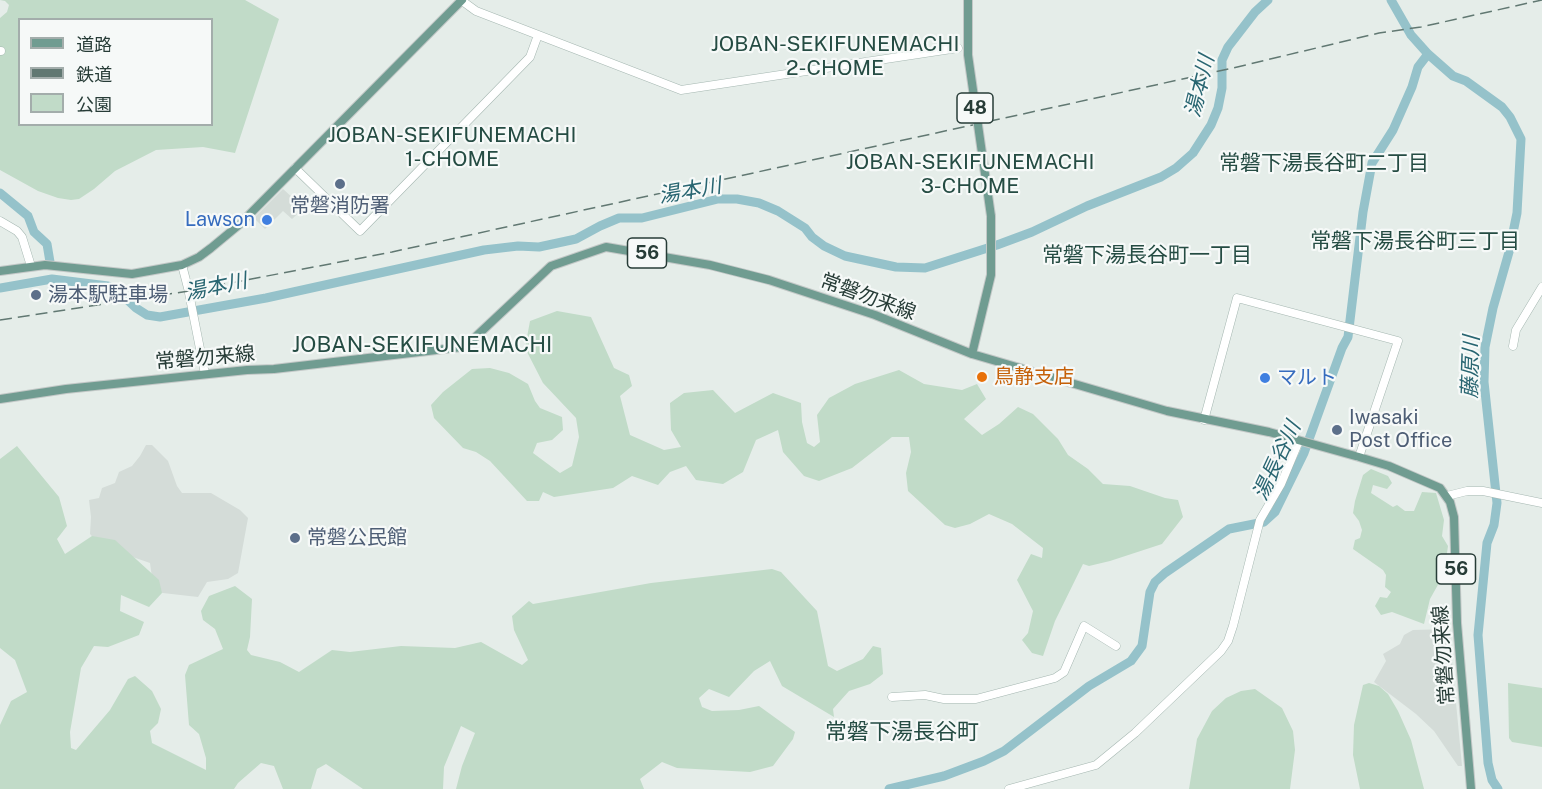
<!DOCTYPE html>
<html>
<head>
<meta charset="utf-8">
<style>
	body { margin:0 }
	#map { position:relative; width:1542px; height:789px; overflow:hidden; background:#e5ede9; font-family:"Public Sans","Noto Sans JP",sans-serif }
	canvas { display:block }
	.legend { position:absolute; left:18px; top:18px; width:195px; height:108px; box-sizing:border-box; background:#f6f9f8; border:2px solid #a3adab; margin:0; padding:8px 10px; list-style:none; font-size:18px; color:#273c37 }
	.legend li { display:flex; align-items:center; gap:12px; height:30px }
	.legend b { width:30px; border:2px solid #a3adab }
</style>
</head>
<body>
<div id="map">
<canvas width="1542" height="789"></canvas>
<ul class="legend">
<li><b style="height:8px;background:#709c91"></b>道路</li>
<li><b style="height:8px;background:#617872"></b>鉄道</li>
<li><b style="height:16px;background:#c1dbc8"></b>公園</li>
</ul>
</div>
<script>
const ctx = document.querySelector('canvas').getContext('2d');
ctx.lineJoin = 'round';
function paint(path, color) { ctx.fillStyle = color; ctx.fill(path, 'evenodd'); }
const shape = rows => new Path2D(rows.map(r => 'M' + r).join(''));
function strokePath(path, color, width, dash) { ctx.strokeStyle = color; ctx.lineWidth = width; ctx.lineCap = dash ? 'butt' : 'round'; ctx.setLineDash(dash || []); ctx.stroke(path); }
function label(font, color, halo, rows, align = 'center') {
  ctx.font = font + ' "Public Sans","Noto Sans JP",sans-serif'; ctx.lineWidth = 4.5; ctx.setLineDash([]); ctx.textBaseline = 'middle'; ctx.strokeStyle = halo; ctx.fillStyle = color; for (const [text, x, y, turn = 0] of rows) {
    ctx.save(); ctx.translate(x, y); ctx.rotate((+turn || 0) * Math.PI / 180); ctx.textAlign = isNaN(turn) ? turn : align; if (halo) ctx.strokeText(text, 0, 0); ctx.fillText(text, 0, 0); ctx.restore();
  }
}
paint(shape([
	[283,189,304,208,292,219,283,211,265,229,254,218],
	[146,445,152,445,168,461,177,486,182,493,211,493,240,510,248,518,238,573,228,579,207,582,198,597,154,592,150,563,101,546,90,534,91,517,89,500,99,498,102,488,115,483,119,472,132,466,140,456],
	[1449,629,1462,766,1458,766,1434,731,1416,714,1374,682,1386,661,1383,654,1400,644,1404,635,1413,630]
]), '#d4dcd8');
paint(shape([
	[0,0,245,0,279,19,235,153,203,147,156,150,115,171,94,189,79,199,71,200,58,198,38,191,0,170,0,18,7,12,9,5,5,1],
	[20,20,212,20,212,124,20,124],
	[557,311,591,317,614,368,629,375,632,386,620,396,630,435,664,450,681,447,671,430,670,403,684,393,713,390,735,413,773,393,801,403,802,422,807,443,814,447,820,442,817,415,829,398,855,384,899,370,924,384,962,390,977,384,986,399,964,419,982,435,999,424,1018,407,1033,414,1058,439,1068,455,1088,469,1103,484,1130,486,1165,498,1178,500,1183,517,1162,544,1110,561,1089,566,1083,564,1055,621,1043,656,1032,653,1022,640,1028,633,1033,611,1017,580,1031,554,1042,558,1043,548,1012,524,989,514,970,524,955,528,945,525,908,491,906,473,911,452,909,437,892,437,852,468,819,481,804,476,783,452,778,430,756,440,743,472,723,484,696,480,686,466,670,472,658,485,632,476,613,488,554,497,543,492,539,501,527,501,490,461,476,452,463,448,434,418,431,405,443,392,472,369,490,368,509,373,528,384,535,401,540,408,562,417,563,430,552,440,537,443,533,453,560,473,572,466,579,437,576,418,543,383,525,348,530,321],
	[17,446,59,497,67,526,57,539,65,554,92,536,115,540,159,580,162,593,149,607,121,595,120,611,144,622,139,635,108,647,94,646,81,668,70,732,71,748,76,750,110,710,128,679,135,676,152,691,161,709,158,723,150,731,152,743,206,770,206,758,199,734,189,725,185,675,189,665,223,649,215,629,203,620,201,611,209,596,235,586,252,599,250,637,247,650,251,655,280,662,299,672,332,650,350,652,401,646,455,648,481,642,522,665,528,660,514,630,512,616,529,601,533,604,651,583,772,569,781,572,817,611,828,666,837,671,863,659,873,646,881,648,883,674,870,684,849,691,833,709,834,717,782,686,770,661,754,671,729,697,709,689,699,698,702,707,712,711,739,710,759,706,795,732,793,739,773,766,750,772,677,768,662,762,640,779,644,789,456,789,462,766,475,733,461,726,444,767,443,789,363,789,326,764,317,769,311,789,283,789,274,766,261,763,238,783,234,789,0,789,0,725,11,701,27,692,15,660,0,648,0,459],
	[1371,469,1388,476,1392,483,1387,489,1373,485,1371,493,1393,507,1397,505,1405,511,1414,511,1422,492,1436,493,1444,520,1442,536,1448,546,1444,574,1430,599,1424,624,1392,612,1381,615,1375,606,1380,597,1387,598,1391,592,1385,587,1386,575,1383,570,1353,549,1355,540,1360,538,1362,530,1359,521,1353,513,1355,501,1363,475],
	[1369,683,1379,686,1388,694,1398,711,1411,740,1424,789,1360,789,1353,755,1354,725,1363,685],
	[1508,683,1542,688,1542,747,1512,742,1509,738],
	[1255,689,1282,708,1293,731,1295,750,1290,789,1189,789,1197,739,1212,711,1226,698,1241,691]
]), '#c1dbc8');
strokePath(shape([
	[1391,0,1411,35,1428,54,1453,76,1466,81,1502,107,1510,117,1521,139,1517,213,1509,252,1493,308,1485,347,1484,382,1497,503,1494,525,1487,543,1478,635,1488,763,1492,780,1498,789],
	[0,193,28,216,34,232,47,244,50,262],
	[0,288,52,279,108,286,118,291,136,308,147,315,160,317,266,298,484,250,518,246,539,247,576,239,600,226,619,218,642,218,718,199,737,199,759,203,778,211,805,228,812,237,824,246,845,256,896,267,925,268,997,245,1032,232,1087,206,1161,177,1176,168,1193,153,1211,125,1218,108,1222,88,1222,60,1228,47,1255,12,1268,0],
	[889,789,944,776,984,761,1004,751,1089,686,1131,661,1142,646,1150,592,1155,582,1165,573,1229,529,1264,522,1275,512,1304,453,1342,348,1348,337,1363,212,1372,163,1393,130,1412,87,1418,67,1428,54]
]), '#95c2ca', 9);
const secondary = shape([
	[461,0,476,11,681,90,958,48],
	[0,51,1,51],
	[295,168,360,231,530,57,538,35],
	[0,221,17,231,22,237,31,266],
	[182,265,188,288,205,374],
	[1513,346,1516,330,1542,287],
	[1204,420,1237,298,1398,341,1359,457],
	[1447,496,1467,491,1483,491,1542,503],
	[892,697,925,695,944,699,976,699,1055,678,1064,672,1084,626,1116,646],
	[1009,789,1096,765,1135,733,1221,651,1228,641,1233,626,1260,520,1281,484,1299,441]
]);
const primary = shape([
	[0,271,45,265,132,274,182,265,199,257,211,248,240,224,462,0],
	[972,354,991,275,991,216],
	[0,399,66,389,247,370,274,369,462,347,469,343,551,266,606,247,710,265,769,280,875,315,972,354,1167,411,1269,432,1359,457,1389,466,1440,488,1450,502,1454,517,1457,623,1471,789]
]);
strokePath(secondary, '#a5b7b1', 9);
strokePath(primary, '#c3c8c7', 10);
strokePath(secondary, '#fff', 8);
strokePath(primary, '#709c91', 8);
strokePath(shape([
	[0,320,189,291,392,252,1233,68,1379,33,1421,27,1542,0]
]), '#617872', 1.5, [12, 6]);
const primaryBridge = shape([
	[968,0,968,55,991,216]
]);
strokePath(primaryBridge, '#c3c8c7', 10, []);
strokePath(primaryBridge, '#709c91', 8);
for (const [x, y, r, color] of [
	[340,184,6,"#5c6f8a"],
	[267,220,6,"#3f7fe0"],
	[36,295,6,"#5c6f8a"],
	[982,377,6,"#e8710a"],
	[1265,378,6,"#3f7fe0"],
	[1337,430,6,"#5c6f8a"],
	[295,538,6,"#5c6f8a"]
]) { const dot = new Path2D(); dot.arc(x, y, r, 0, 2 * Math.PI); ctx.fillStyle = color; ctx.fill(dot); strokePath(dot, '#f6f9f8', 2); }
for (const [x, y, w] of [
	[975,108,36],
	[647,253,39],
	[1456,569,39]
]) { const box = new Path2D(); box.roundRect(x - w / 2, y - 15, w, 30, 4.5); ctx.fillStyle = '#f6f9f8'; ctx.fill(box); strokePath(box, '#273c37', 1.5); }
label('bold 18px', '#273c37', null, [
	["48",975,108],
	["56",647,253],
	["56",1456,569]
]);
label('20px', '#4e5e75', '#f6f9f8', [
	["常磐消防署",340,206,"center"],
	["湯本駅駐車場",48,295],
	["Iwasaki",1349,418],
	["Post Office",1349,441],
	["常磐公民館",307,538]
], 'left');
label('20px', '#366cbe', '#f6f9f8', [
	["Lawson",255,220],
	["マルト",1277,378,"left"]
], 'right');
label('20px', '#273c37', '#f6f9f8', [
	["常磐勿来線",868,297,20],
	["常磐勿来線",205,358,-5],
	["常磐勿来線",1444,655,-94]
]);
label('20px', '#c56008', '#f6f9f8', [
	["鳥静支店",994,377]
], 'left');
label('21px', '#254c43', '#f6f9f8', [
	["JOBAN-SEKIFUNEMACHI",835,45],
	["2-CHOME",835,69],
	["JOBAN-SEKIFUNEMACHI",452,136],
	["1-CHOME",452,160],
	["JOBAN-SEKIFUNEMACHI",970,163],
	["3-CHOME",970,187],
	["常磐下湯長谷町二丁目",1324,164],
	["常磐下湯長谷町三丁目",1415,242],
	["常磐下湯長谷町一丁目",1147,256]
]);
label('italic 21px', '#286571', '#f6f9f8', [
	["湯本川",1200,86,-76],
	["湯本川",690,191,-10],
	["湯本川",216,287,-12],
	["藤原川",1471,367,-88],
	["湯長谷川",1277,461,-65]
]);
label('22px', '#254c43', '#f6f9f8', [
	["JOBAN-SEKIFUNEMACHI",422,345],
	["常磐下湯長谷町",902,732]
]);
</script>
</body>
</html>
